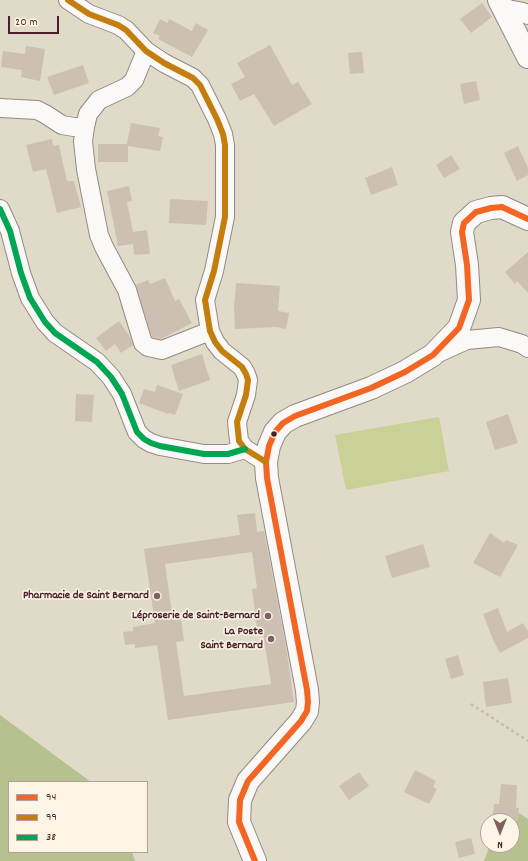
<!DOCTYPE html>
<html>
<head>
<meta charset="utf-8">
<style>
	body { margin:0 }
	#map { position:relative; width:528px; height:861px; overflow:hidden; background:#e0dac8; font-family:Dekko,sans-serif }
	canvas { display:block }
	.legend { position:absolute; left:8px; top:781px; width:140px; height:72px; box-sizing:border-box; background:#fcf5e5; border:1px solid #b59f9b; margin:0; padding:5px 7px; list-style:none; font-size:12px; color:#4a1f2b }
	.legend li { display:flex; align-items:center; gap:8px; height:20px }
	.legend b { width:20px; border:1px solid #b59f9b }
	.north { position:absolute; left:480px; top:813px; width:40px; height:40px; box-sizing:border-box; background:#fcf5e5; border:1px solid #b59f9b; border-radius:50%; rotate:180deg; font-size:11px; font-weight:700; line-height:16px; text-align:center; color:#4a1f2b }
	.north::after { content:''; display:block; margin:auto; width:14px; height:18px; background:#7e6062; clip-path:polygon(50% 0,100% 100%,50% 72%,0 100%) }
	.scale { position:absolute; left:8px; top:16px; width:51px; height:18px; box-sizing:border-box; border:2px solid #4a1f2b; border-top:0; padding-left:5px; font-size:12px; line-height:14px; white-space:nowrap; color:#4a1f2b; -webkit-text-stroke:3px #fcf5e5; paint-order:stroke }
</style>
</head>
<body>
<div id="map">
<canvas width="528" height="861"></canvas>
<ul class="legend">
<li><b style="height:5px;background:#f26522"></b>94</li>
<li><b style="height:5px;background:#c37e0d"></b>99</li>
<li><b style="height:5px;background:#00a651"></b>38</li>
</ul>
<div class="north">N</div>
<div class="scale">20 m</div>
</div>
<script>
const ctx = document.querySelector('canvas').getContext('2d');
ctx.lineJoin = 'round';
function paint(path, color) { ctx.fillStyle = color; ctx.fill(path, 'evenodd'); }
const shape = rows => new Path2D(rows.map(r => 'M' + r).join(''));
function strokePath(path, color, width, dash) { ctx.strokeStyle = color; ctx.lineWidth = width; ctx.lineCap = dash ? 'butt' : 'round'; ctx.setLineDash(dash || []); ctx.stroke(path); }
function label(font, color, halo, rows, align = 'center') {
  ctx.font = font + ' Dekko,sans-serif'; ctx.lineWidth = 3; ctx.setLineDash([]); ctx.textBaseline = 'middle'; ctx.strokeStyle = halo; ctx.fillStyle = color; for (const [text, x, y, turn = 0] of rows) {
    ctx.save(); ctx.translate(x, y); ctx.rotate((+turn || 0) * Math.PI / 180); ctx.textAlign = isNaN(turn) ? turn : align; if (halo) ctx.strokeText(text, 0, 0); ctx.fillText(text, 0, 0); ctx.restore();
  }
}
paint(shape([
	[439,417,449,471,346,490,335,435]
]), '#cad196');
paint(shape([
	[0,715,91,782,9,782,9,852,132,852,135,861,0,861],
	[505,804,528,819,528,861,484,861,490,845,512,845,512,821]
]), '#b5c28f');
paint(shape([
	[482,3,492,17,471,33,460,19],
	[160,19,168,23,169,19,192,31,196,23,208,30,192,57,158,39,160,36,153,33],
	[270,45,292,85,298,82,312,104,274,126,254,94,240,101,231,84,245,77,237,63],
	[26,46,45,49,40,81,21,77,22,70,1,67,3,51,25,54],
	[362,52,364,73,350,74,348,53],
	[83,65,89,83,54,95,47,77],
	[476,81,480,100,464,104,460,84],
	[131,123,160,128,158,136,163,137,160,151,128,146,128,162,98,162,98,144,127,144],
	[52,139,53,146,59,145,67,181,74,181,81,207,57,213,46,169,33,172,26,145],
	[518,146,528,168,528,175,517,181,504,153],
	[451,155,460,169,444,178,436,165],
	[392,167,398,185,371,195,365,178],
	[129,186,132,201,127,202,133,232,147,230,150,254,134,255,133,244,118,246,107,191],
	[170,199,208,201,206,225,169,223],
	[528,252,528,293,517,281,515,284,505,272],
	[165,278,175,301,179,299,192,323,161,339,152,337,136,285,148,280,150,284],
	[236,283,280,286,278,311,289,313,286,329,276,327,235,329,234,307],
	[119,321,130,337,133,345,121,353,115,344,106,351,96,338],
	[202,354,210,380,179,391,171,365],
	[157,385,183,394,175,415,169,413,168,414,139,403,144,389,155,392],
	[76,394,94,395,92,422,75,421],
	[508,414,518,443,495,450,486,422],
	[255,513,257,532,264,531,286,646,294,702,168,720,157,645,135,648,135,644,125,645,123,632,133,631,133,627,155,623,144,549,240,535,237,515],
	[252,552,257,588,252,589,257,627,262,626,271,684,184,696,176,642,184,641,181,619,173,620,165,564],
	[490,533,504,543,506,540,518,545,500,577,473,563],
	[423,544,430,567,392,578,385,556],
	[498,608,507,632,523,623,528,631,528,638,500,653,493,640,483,614],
	[458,655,464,675,451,679,445,659],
	[508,678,512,703,486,707,483,682],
	[415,770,436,781,433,787,437,789,429,804,404,792],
	[359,772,369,786,349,800,339,786],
	[501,784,517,785,516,808,519,808,518,821,492,821,494,804,499,804],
	[471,838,475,854,459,858,455,842]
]), '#cdc0b2');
const minor = shape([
	[68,0,89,14,118,25,126,30,146,51,164,63,193,78,200,85,217,119,223,134,225,145,225,217,214,271,205,300,210,331,215,342,222,351,242,367,246,374,248,380,246,395,237,422,239,441,245,449,266,462],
	[506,13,513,10,523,12,528,15],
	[146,51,134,80,127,87,99,100,88,114,85,127,83,141,86,169,99,235,104,247,127,290,143,343,148,347,162,350,210,331],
	[0,108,37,110,45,114,62,125,74,127,85,127],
	[0,209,10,231,21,273,30,298,45,322,55,333,97,362,111,377,122,394,137,432,144,439,151,443,160,446,204,454,228,454,245,449],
	[436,354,467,340,499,337,522,344,528,348]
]);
const tertiary = shape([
	[499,0,528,57],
	[255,861,239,822,240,800,248,781,301,721,307,711,308,702,307,690,267,478,266,462,269,446,275,432,283,423,295,416,371,388,405,372,433,355,459,328,469,300,467,265,462,232,464,223,476,212,491,208,502,207,528,219]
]);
strokePath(minor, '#948a83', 20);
strokePath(tertiary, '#948a83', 24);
strokePath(shape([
	[471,704,528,741]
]), '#c1bbba', 2.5, [3, 3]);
strokePath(minor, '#faf9f7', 18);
strokePath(tertiary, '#faf9f7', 22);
strokePath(shape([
	[255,861,239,822,240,800,248,781,301,721,307,711,308,702,307,690,267,478,266,462,269,446,275,432,283,423,295,416,371,388,405,372,433,355,459,328,469,300,467,265,462,232,464,223,476,212,491,208,502,207,528,219]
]), '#f26522', 6);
strokePath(shape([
	[68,0,89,14,118,25,126,30,146,51,164,63,193,78,200,85,217,119,223,134,225,145,225,217,214,271,205,300,210,331,215,342,222,351,242,367,246,374,248,380,246,395,237,422,239,441,245,449,266,462]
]), '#c37e0d', 6);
strokePath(shape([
	[0,209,10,231,21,273,30,298,45,322,55,333,97,362,111,377,122,394,137,432,144,439,151,443,160,446,204,454,228,454,245,449]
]), '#00a651', 6);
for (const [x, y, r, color] of [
	[274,434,3.5,"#4a1f2b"],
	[157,596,4,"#7e6062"],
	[268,616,4,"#7e6062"],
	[271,639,4,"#7e6062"]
]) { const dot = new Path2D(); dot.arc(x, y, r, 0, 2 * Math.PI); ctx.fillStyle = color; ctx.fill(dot); strokePath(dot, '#fcf5e5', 1.5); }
label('bold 12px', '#4a1f2b', '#fcf5e5', [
	["Pharmacie de Saint Bernard",149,596],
	["Léproserie de Saint-Bernard",260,616],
	["La Poste",263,632],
	["Saint Bernard",263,646]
], 'right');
</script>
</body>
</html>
